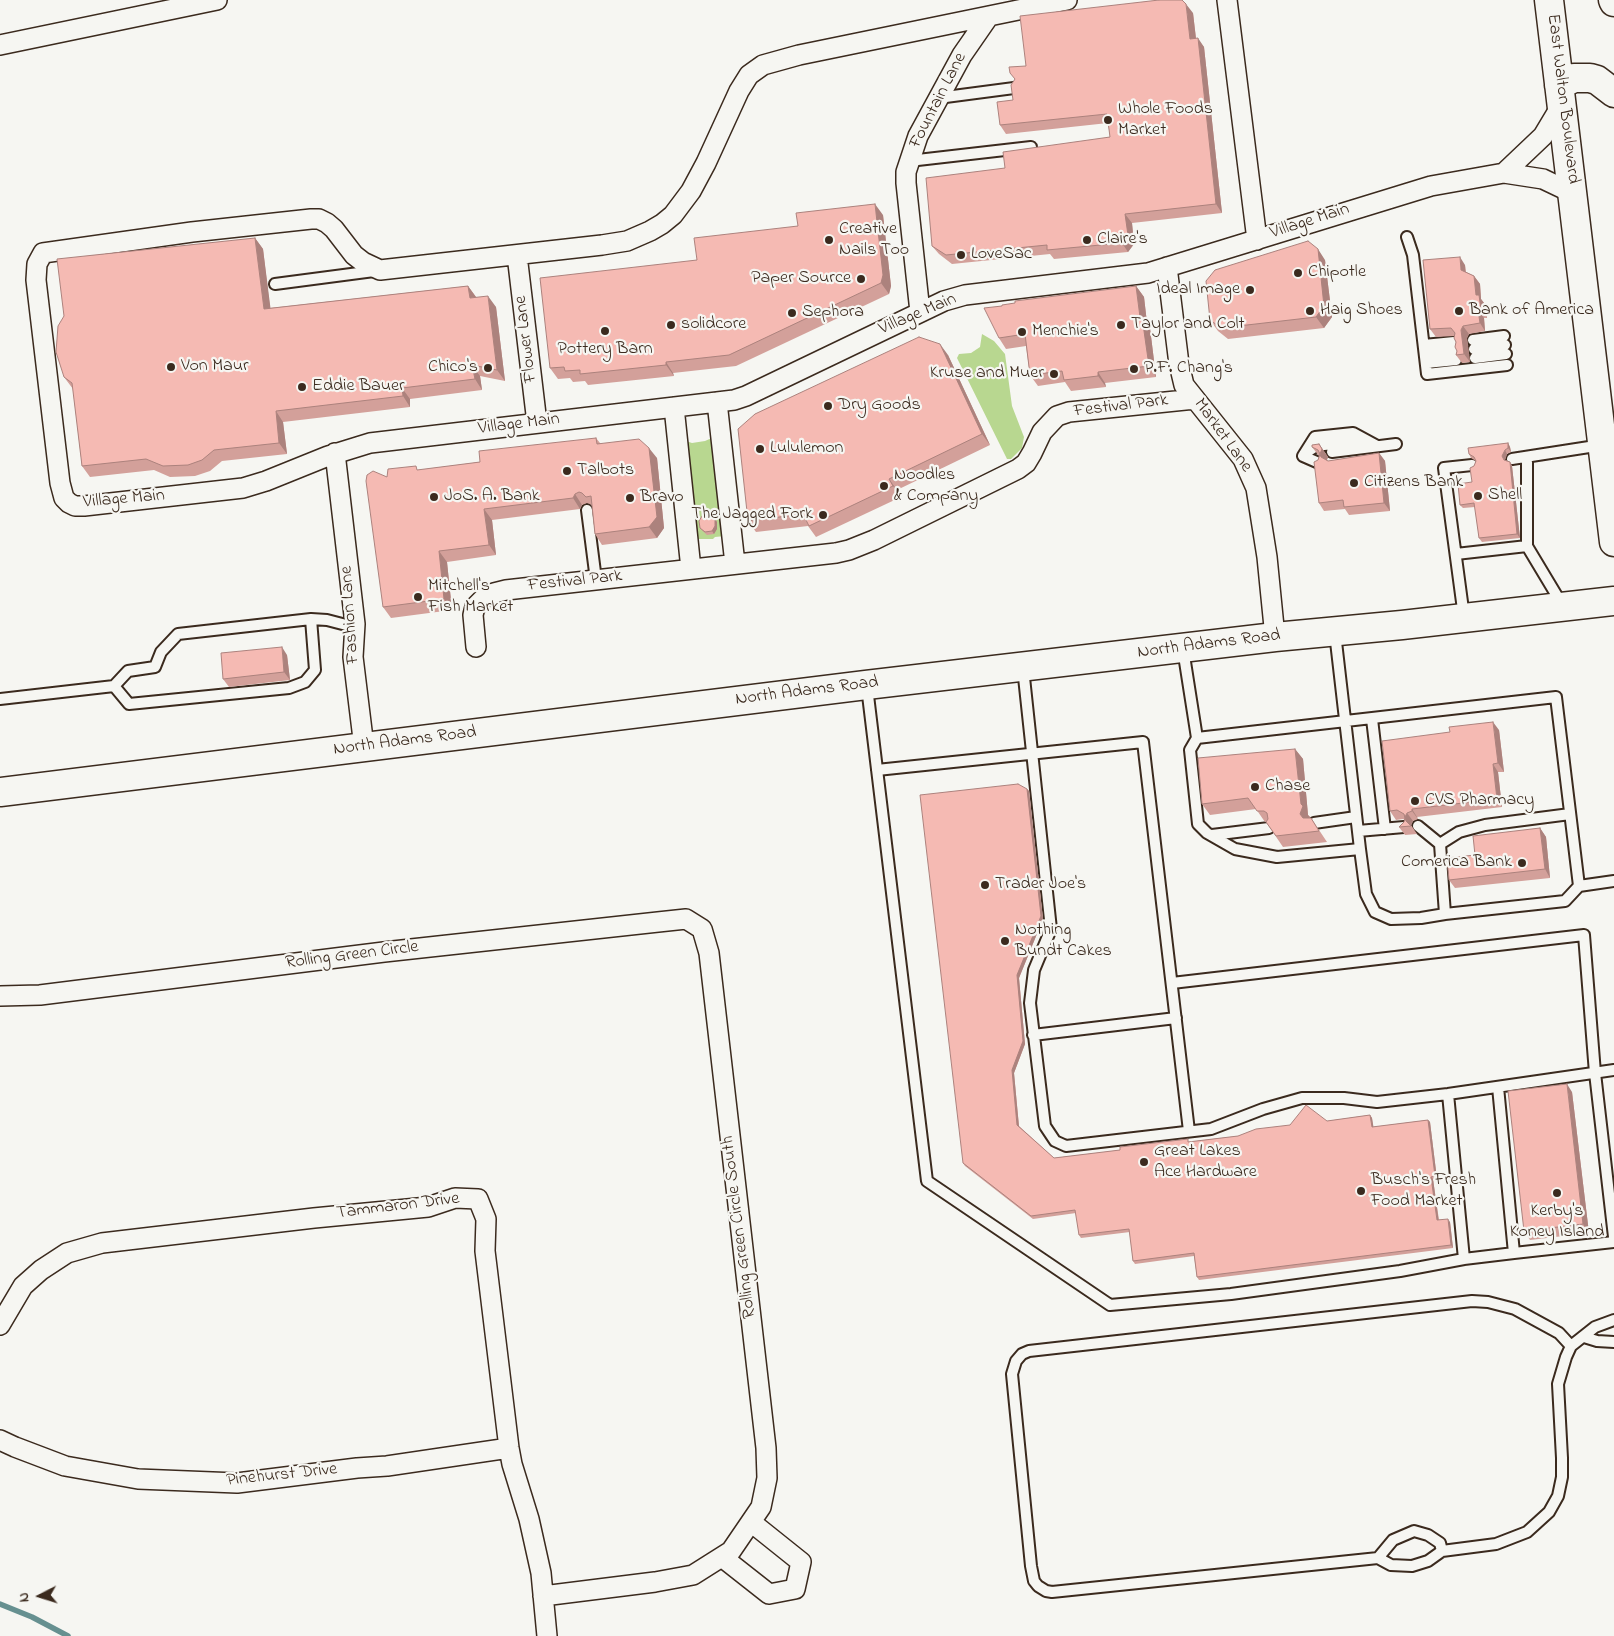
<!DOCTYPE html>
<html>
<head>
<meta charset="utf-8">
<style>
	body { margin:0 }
	#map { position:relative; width:1614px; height:1636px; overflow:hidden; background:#f6f6f2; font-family:"Indie Flower",sans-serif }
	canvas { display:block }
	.north { position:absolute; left:15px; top:1571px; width:50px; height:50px; -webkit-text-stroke:4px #f6f6f2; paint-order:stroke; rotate:265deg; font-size:14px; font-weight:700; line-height:20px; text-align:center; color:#3b2a1e }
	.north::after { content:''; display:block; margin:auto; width:18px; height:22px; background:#3b2a1e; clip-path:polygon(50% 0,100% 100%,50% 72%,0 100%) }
</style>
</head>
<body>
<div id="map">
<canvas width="1614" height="1636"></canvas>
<div class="north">N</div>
</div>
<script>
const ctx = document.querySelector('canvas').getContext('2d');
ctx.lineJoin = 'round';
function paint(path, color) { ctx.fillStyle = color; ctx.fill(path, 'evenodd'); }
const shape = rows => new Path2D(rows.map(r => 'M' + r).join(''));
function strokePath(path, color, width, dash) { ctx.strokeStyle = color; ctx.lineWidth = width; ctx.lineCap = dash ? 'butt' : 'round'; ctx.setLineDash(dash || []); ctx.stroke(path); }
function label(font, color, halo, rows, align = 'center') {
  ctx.font = font + ' "Indie Flower",sans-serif'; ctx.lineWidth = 4.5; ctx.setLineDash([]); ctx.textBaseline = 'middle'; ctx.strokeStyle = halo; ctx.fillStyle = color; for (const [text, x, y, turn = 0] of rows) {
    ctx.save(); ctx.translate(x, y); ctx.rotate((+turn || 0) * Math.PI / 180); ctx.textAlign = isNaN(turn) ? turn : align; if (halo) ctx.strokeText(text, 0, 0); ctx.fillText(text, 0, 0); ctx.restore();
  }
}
paint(shape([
	[982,334,994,341,1005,354,1012,406,1024,437,1022,448,1011,459,1007,459,957,358,959,354,971,353,980,347],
	[714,437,725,536,715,537,713,539,696,539,686,441,692,443,705,441]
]), '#b8d790');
strokePath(shape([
	[0,1604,32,1617,68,1636]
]), '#669090', 5.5);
const lane = shape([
	[938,98,1014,88],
	[909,161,1031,147],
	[1407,237,1413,255,1427,374,1507,365],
	[275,284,374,271],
	[1473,340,1504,336],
	[1424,345,1454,342],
	[1474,349,1505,345],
	[1425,354,1455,351],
	[1475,358,1506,354],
	[1426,363,1456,360],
	[1310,450,1316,446,1356,441,1367,444],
	[1332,452,1396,444],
	[1303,456,1315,437,1353,433,1377,446],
	[1303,456,1319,463],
	[1527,457,1527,546,1563,606],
	[1512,459,1602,445],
	[587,510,596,580],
	[1456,554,1527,546],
	[1464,617,1444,468,1472,465],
	[1335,633,1360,849,1366,894,1375,912,1391,919,1421,918,1445,914,1565,901,1579,886,1614,881],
	[1183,649,1197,738,1190,750,1198,824,1207,833,1235,849,1277,857,1360,849],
	[1023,668,1051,929,1034,970,1030,1003,1045,1126,1055,1141,1066,1146,1211,1129,1263,1109,1302,1098,1344,1098,1377,1102,1448,1094,1614,1070],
	[114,686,129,704,289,688,305,682,315,670,311,619],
	[867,687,927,1181,1110,1305,1231,1294,1400,1271,1464,1259],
	[0,699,114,686,128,671,155,667,161,652,178,634,311,619,327,620,354,627],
	[1372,719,1385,829],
	[1197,738,1556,697,1579,886],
	[877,770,1143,742,1189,1131],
	[1314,823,1356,817],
	[1418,826,1440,844],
	[1358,831,1404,827],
	[1212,835,1269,828],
	[1445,914,1440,844,1459,832,1485,825,1570,814],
	[1172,983,1584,935,1595,1073,1614,1237],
	[1033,1035,1176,1018],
	[1448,1094,1464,1259,1514,1253,1498,1087],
	[1514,1253,1614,1242],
	[1584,1337,1597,1341,1614,1342],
	[1571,1346,1559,1333,1515,1309,1488,1302,1472,1301,1029,1351,1022,1354,1016,1361,1012,1374,1031,1566,1034,1581,1038,1586,1046,1591,1052,1592,1378,1558,1391,1565,1412,1566,1428,1561,1442,1551,1496,1544,1527,1532,1549,1512,1558,1496,1562,1477,1562,1458,1558,1384,1566,1357,1571,1346,1595,1327,1614,1320],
	[1378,1558,1393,1540,1414,1531,1428,1535,1440,1543,1442,1551]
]);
const street = shape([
	[1067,0,799,55,763,65,749,75,739,91,706,163,691,191,673,215,662,224,650,231,627,241,602,245,380,270,363,262,354,255,334,229,327,223,319,219,311,219,192,232,43,253,37,264,36,280,60,483,64,498,69,503,75,506,84,506,243,488,266,481,328,456,370,443,734,400,746,396,944,301,965,295,1148,273,1431,186,1504,173,1543,179,1564,189,1574,198],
	[1227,0,1257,240],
	[0,45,217,0],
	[1504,173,1543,136,1561,106],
	[517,255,537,423],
	[1167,267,1179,364,1184,385,1243,459,1256,488,1267,557,1275,637],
	[920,312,906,183,906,172,918,136,962,55,989,16],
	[717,402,735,564],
	[674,407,691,569],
	[335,453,355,624,353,657,364,747],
	[476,647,473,615,475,607,486,596,494,593,506,590,836,553,849,550,874,540,1018,469,1026,463,1032,453,1042,432,1057,416,1069,412,1195,399],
	[0,996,40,995,384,952,658,922,686,919,702,929,709,953,766,1448,767,1478,761,1507,731,1551,693,1575,655,1582,543,1596],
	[0,1325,23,1286,41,1270,67,1253,102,1243,314,1218,428,1207,455,1198,478,1199,486,1219,485,1251,509,1448,512,1464,529,1519,541,1573,547,1636],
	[0,1440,15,1447,65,1466,138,1479,237,1483,357,1468,387,1466,509,1448],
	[722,1557,769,1594,795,1589,801,1562,751,1522]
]);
const secondary = shape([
	[1549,0,1614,542],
	[1613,0,1614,2],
	[1559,85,1574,78,1590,78,1597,80,1614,93],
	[0,792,866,685,1275,637,1402,625,1614,601]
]);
strokePath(lane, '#3b2a1e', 14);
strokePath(street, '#3b2a1e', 22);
strokePath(secondary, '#3b2a1e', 31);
strokePath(lane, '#f6f6f2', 10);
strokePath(street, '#f6f6f2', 19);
strokePath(secondary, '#f6f6f2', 28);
paint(shape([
	[1193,13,1196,38,1204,47,1222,213,1132,223,1134,244,1128,252,1054,259,1050,254,952,264,939,254,932,246,1005,168,1110,137,1108,123,1006,134,1000,125,1013,100,1026,66],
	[883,215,891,286,889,294,736,366,673,373,674,376,588,385,585,381,573,382,570,378,558,379,550,368,697,260,798,226],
	[255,238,263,249,270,308,468,286,476,297,496,307,505,381,480,376,482,390,410,399,410,407,283,422,287,454,222,461,210,471,195,476,170,477,154,470,90,477,82,466,73,389,64,377],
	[1325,260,1332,317,1324,328,1228,339,1218,331,1210,320],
	[1465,265,1466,272,1474,276,1480,284,1481,299,1484,303,1487,318,1484,318,1485,331,1469,334,1467,338,1470,362,1462,363,1456,355,1457,351,1456,342,1454,336,1436,337,1430,329],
	[1136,286,1144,297,1147,323,1150,328,1156,377,1105,383,1106,387,1071,391,1065,382,1038,386,1030,375,1026,346,1006,349,999,338,1002,306],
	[948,355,990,445,897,490,901,497,816,537,808,526,756,532,748,521],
	[596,438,600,443,657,458,664,528,657,538,602,545,595,534,592,506,590,504,587,503,582,505,580,509,492,520,496,555,447,562,452,610,391,618,383,607,387,477,419,470,480,462],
	[1508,443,1510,447,1511,452,1507,454,1505,460,1510,462,1512,466,1520,538,1482,542,1479,538,1475,507,1463,508,1460,505,1472,482,1476,461,1471,458,1469,454],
	[1319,444,1328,457,1327,460,1328,461,1379,453,1385,461,1390,511,1349,515,1345,509,1324,511,1319,503,1318,460,1319,456,1312,447],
	[715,519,717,522,717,529,714,534,707,535,700,528],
	[287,655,290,680,229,687,223,679],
	[1499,730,1504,772,1498,772,1502,807,1417,817,1418,819,1413,821,1411,825,1417,834,1405,835,1399,827,1404,822,1405,820,1403,819,1396,820,1390,811],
	[1295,749,1303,759,1308,815,1310,817,1310,818,1311,818,1327,842,1283,847,1266,822,1265,822,1256,809,1210,815,1202,804],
	[1027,789,1029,791,1043,919,1019,978,1025,1044,1014,1073,1019,1126,1054,1158,1238,1136,1327,1121,1370,1115,1372,1118,1373,1127,1428,1120,1430,1122,1437,1179,1433,1179,1439,1220,1450,1222,1453,1248,1199,1280,1197,1277,1194,1256,1135,1264,1133,1261,1130,1232,1081,1238,1079,1235,1076,1213,1033,1219,965,1166,963,1163],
	[1540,828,1546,837,1550,878,1455,888,1449,880,1475,855],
	[1572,1092,1589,1233,1530,1240,1524,1231]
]), '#d3a09a');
paint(shape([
	[1186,4,1193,13,1197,48,1190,39],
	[1198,38,1204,47,1222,213,1216,204],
	[875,204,883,215,891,286,889,294,881,283],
	[1125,214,1132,223,1134,244,1128,252,1122,243],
	[255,238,263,249,272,320,264,309],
	[1318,249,1325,260,1332,317,1324,328,1316,317],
	[1460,257,1465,265,1466,279,1461,270],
	[1474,276,1480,284,1481,299,1484,303,1487,318,1481,310,1476,295],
	[468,286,476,297,470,298],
	[1136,286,1144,297,1147,323,1150,328,1156,377,1149,366,1140,317],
	[488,296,496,307,505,381,497,370],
	[1478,310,1484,318,1485,331,1480,323],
	[1463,326,1469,334,1467,338,1470,362,1464,354,1461,330],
	[940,344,948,355,990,445,982,434],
	[666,362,673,373,674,376,666,365],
	[472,365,480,376,482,390,475,379],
	[1098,372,1105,383,1106,387,1098,376],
	[402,388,410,399,410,407,403,396],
	[276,411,283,422,287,454,279,443],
	[1508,443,1510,447,1511,452,1508,448],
	[1319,444,1328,457,1326,462,1321,457],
	[649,448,657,458,664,528,657,538,649,527],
	[1505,450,1507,454,1505,460,1507,464,1502,456],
	[1379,453,1385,461,1390,511,1384,503],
	[1510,462,1512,466,1520,538,1517,534],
	[889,479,897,490,901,497,893,486],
	[575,494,582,505,580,509,573,498],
	[484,509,492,520,496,555,489,545],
	[715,519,717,522,717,529,714,534,712,531],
	[439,551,447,562,452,610,444,599],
	[282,647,287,655,290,680,284,672],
	[1493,722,1499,730,1504,772,1498,763],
	[1295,749,1303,759,1308,815,1310,817,1307,824,1300,814,1301,804],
	[1493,764,1498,772,1502,807,1497,799],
	[1027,789,1029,791,1043,919,1019,978,1025,1044,1014,1073,1019,1127,1017,1125,1012,1070],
	[1412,809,1417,817,1418,819,1412,811],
	[1407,813,1413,821,1411,826,1406,821,1405,817],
	[1540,828,1546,837,1550,878,1545,869],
	[1567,1084,1572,1092,1589,1233,1583,1224],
	[1370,1115,1372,1118,1374,1130,1372,1127],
	[1428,1120,1430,1122,1437,1179,1435,1176],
	[1431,1177,1433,1179,1439,1223,1437,1220],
	[1448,1219,1450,1222,1453,1248,1451,1245]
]), '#ac827d');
const building = shape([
	[1159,0,1182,0,1186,4,1190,39,1198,38,1216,204,1125,214,1128,235,1122,243,1047,250,1047,245,946,255,932,246,926,178,1005,168,1003,152,1110,137,1107,114,1000,125,997,102,1013,100,1011,85,1015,79,1010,73,1009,67,1026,66,1020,16,1159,0],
	[875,204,883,275,881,283,729,355,666,362,666,365,580,374,580,370,565,371,564,367,550,368,540,278,697,260,694,238,798,226,796,213,875,204],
	[255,238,264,309,468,286,470,298,488,296,497,370,472,365,475,379,402,388,403,396,276,411,279,443,214,450,202,460,188,465,163,466,146,459,82,466,72,383,64,377,56,352,58,326,64,316,57,259,255,238],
	[1308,241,1318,249,1324,306,1316,317,1221,328,1210,320,1206,281,1215,270,1308,241],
	[1460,257,1461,270,1474,276,1476,295,1479,295,1481,310,1478,310,1480,323,1463,326,1461,330,1464,354,1456,355,1457,351,1455,347,1456,342,1454,338,1455,333,1451,328,1430,329,1423,260,1460,257],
	[1136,286,1140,317,1142,317,1149,366,1098,372,1098,376,1064,380,1062,371,1030,375,1025,334,999,338,984,308,1002,306,1002,305,1015,303,1015,301,1136,286],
	[919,337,940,344,982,434,889,479,893,486,809,526,803,514,748,521,738,429,755,414,919,337],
	[596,438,597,444,639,439,649,448,657,517,649,527,595,534,591,496,586,497,582,493,579,492,575,494,573,498,484,509,489,545,439,551,444,599,383,607,366,481,367,475,373,471,387,477,388,469,416,466,417,470,480,462,479,451,596,438],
	[1508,443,1508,448,1505,450,1502,456,1504,460,1510,462,1517,534,1479,538,1474,503,1460,505,1458,484,1472,482,1470,468,1474,466,1476,461,1474,457,1469,454,1468,448,1508,443],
	[1319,444,1322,449,1320,454,1321,457,1328,461,1379,453,1384,503,1344,507,1343,500,1319,503,1314,462,1318,460,1320,454,1318,450,1312,447,1312,445,1319,444],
	[710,515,715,519,715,526,712,531,705,532,700,528,699,521,702,516,710,515],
	[282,647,284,672,223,679,221,653,282,647],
	[1493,722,1498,763,1493,764,1497,799,1412,809,1412,811,1407,813,1405,817,1406,821,1411,826,1399,827,1404,822,1405,818,1404,814,1397,810,1390,811,1382,741,1450,732,1449,727,1493,722],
	[1295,749,1301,804,1303,806,1300,814,1303,818,1311,818,1319,831,1276,836,1266,822,1268,819,1267,813,1264,811,1257,811,1248,798,1202,804,1198,758,1295,749],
	[1018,784,1027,789,1041,916,1017,975,1023,1041,1012,1070,1017,1125,1054,1158,1120,1150,1120,1147,1188,1139,1188,1142,1238,1136,1256,1129,1290,1125,1306,1105,1327,1121,1370,1115,1372,1127,1428,1120,1435,1176,1431,1177,1437,1220,1448,1219,1451,1245,1197,1277,1194,1253,1133,1261,1129,1229,1079,1235,1075,1210,1031,1216,963,1163,920,795,1018,784],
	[1540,828,1545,869,1449,880,1447,858,1475,855,1473,836,1540,828],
	[1567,1084,1583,1224,1524,1231,1508,1091,1567,1084]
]);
paint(building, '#f5bab3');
strokePath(building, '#ac827d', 1);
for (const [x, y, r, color] of [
	[1108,120,5,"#3b2a1e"],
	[829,240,5,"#3b2a1e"],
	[1087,240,5,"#3b2a1e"],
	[961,255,5,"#3b2a1e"],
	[1298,273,5,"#3b2a1e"],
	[861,279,5,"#3b2a1e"],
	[1250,290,5,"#3b2a1e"],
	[1310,311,5,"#3b2a1e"],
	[1459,311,5,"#3b2a1e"],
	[792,313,5,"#3b2a1e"],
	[671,325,5,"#3b2a1e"],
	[1121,325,5,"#3b2a1e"],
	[605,331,5,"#3b2a1e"],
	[1022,332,5,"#3b2a1e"],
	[171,367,5,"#3b2a1e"],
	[488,368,5,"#3b2a1e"],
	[1134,369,5,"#3b2a1e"],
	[1054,374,5,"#3b2a1e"],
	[302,387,5,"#3b2a1e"],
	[828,406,5,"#3b2a1e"],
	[760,449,5,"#3b2a1e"],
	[567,471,5,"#3b2a1e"],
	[1354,483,5,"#3b2a1e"],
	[884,486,5,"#3b2a1e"],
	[1478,496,5,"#3b2a1e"],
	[434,497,5,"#3b2a1e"],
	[630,498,5,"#3b2a1e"],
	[823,515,5,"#3b2a1e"],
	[418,597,5,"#3b2a1e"],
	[1255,787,5,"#3b2a1e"],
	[1415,801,5,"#3b2a1e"],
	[1522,863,5,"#3b2a1e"],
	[985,885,5,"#3b2a1e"],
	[1005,941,5,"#3b2a1e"],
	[1144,1162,5,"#3b2a1e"],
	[1361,1191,5,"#3b2a1e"],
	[1557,1193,5,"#3b2a1e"]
]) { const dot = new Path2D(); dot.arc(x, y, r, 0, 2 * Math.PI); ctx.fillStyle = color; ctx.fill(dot); strokePath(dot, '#f6f6f2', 2); }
label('18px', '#3b2a1e', '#f6f6f2', [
	["East Walton Boulevard",1562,99,83],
	["Fountain Lane",939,101,-63],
	["Village Main",1310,222,-18],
	["Village Main",918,315,-23],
	["Flower Lane",527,339,-97],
	["Festival Park",1121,407,-7],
	["Village Main",519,425,-7],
	["Market Lane",1222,436,54],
	["Village Main",124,500,-5],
	["Festival Park",575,582,-6],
	["Fashion Lane",351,615,-94],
	["North Adams Road",1209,645,-7],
	["North Adams Road",807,692,-7],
	["North Adams Road",405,742,-7],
	["Rolling Green Circle",352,956,-7],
	["Tammaron Drive",398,1207,-7],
	["Rolling Green Circle South",740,1227,-97],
	["Pinehurst Drive",282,1476,-6]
]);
label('18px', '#3b2a1e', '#f6f6f2', [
	["Whole Foods",1118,110],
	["Market",1118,131],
	["Creative",839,230],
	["Nails Too",839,251],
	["Claire's",1097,240],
	["LoveSac",971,255],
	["Chipotle",1308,273],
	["Paper Source",851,279,"right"],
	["Ideal Image",1240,290,"right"],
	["Haig Shoes",1320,311],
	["Bank of America",1469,311],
	["Sephora",802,313],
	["solidcore",681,325],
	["Taylor and Colt",1131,325],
	["Menchie's",1032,332],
	["Pottery Barn",605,350,"center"],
	["Von Maur",181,367],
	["Chico's",478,368,"right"],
	["P.F. Chang's",1144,369],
	["Kruse and Muer",1044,374,"right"],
	["Eddie Bauer",312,387],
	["Dry Goods",838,406],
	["Lululemon",770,449],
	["Talbots",577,471],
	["Noodles",894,476],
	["& Company",894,497],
	["Citizens Bank",1364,483],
	["Shell",1488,496],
	["JoS. A. Bank",444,497],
	["Bravo",640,498],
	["The Jagged Fork",813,515,"right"],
	["Mitchell's",428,587],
	["Fish Market",428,608],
	["Chase",1265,787],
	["CVS Pharmacy",1425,801],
	["Comerica Bank",1512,863,"right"],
	["Trader Joe's",995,885],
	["Nothing",1015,931],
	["Bundt Cakes",1015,952],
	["Great Lakes",1154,1152],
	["Ace Hardware",1154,1173],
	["Busch's Fresh",1371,1181],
	["Food Market",1371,1202],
	["Kerby's",1557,1212,"center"],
	["Koney Island",1557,1233,"center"]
], 'left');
</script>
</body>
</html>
